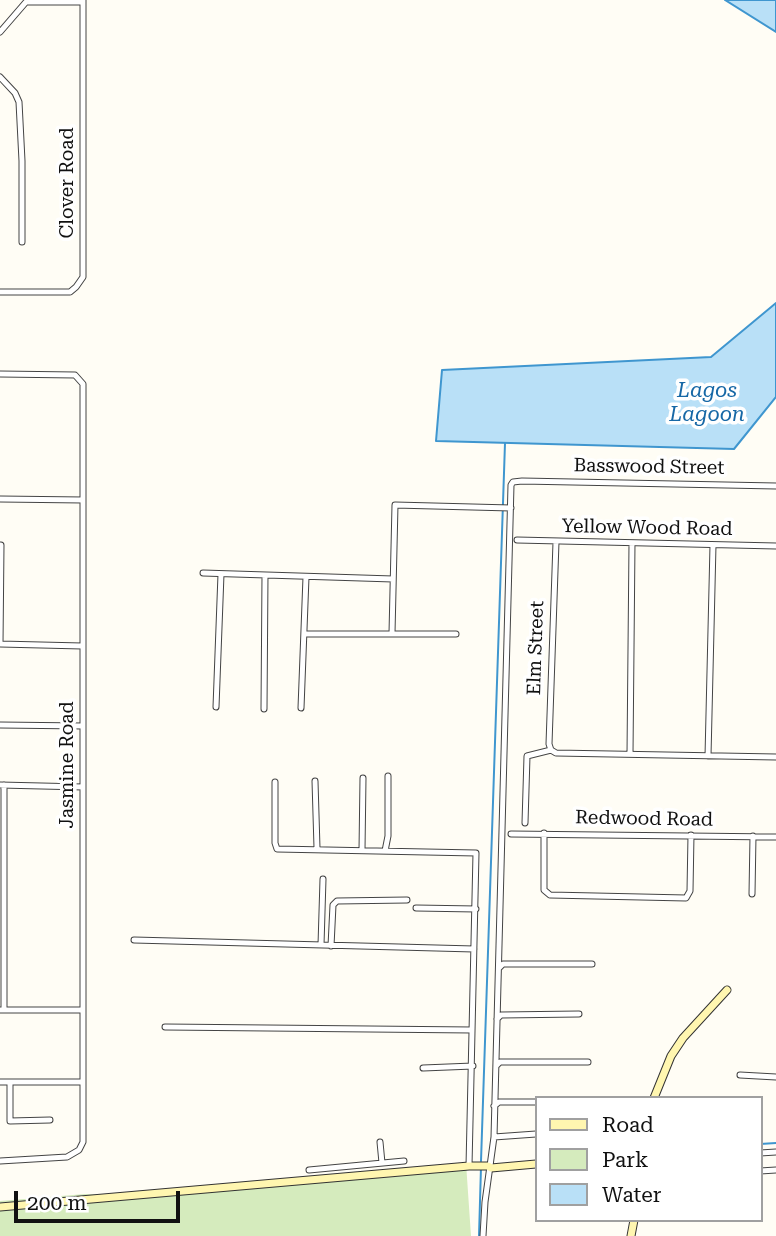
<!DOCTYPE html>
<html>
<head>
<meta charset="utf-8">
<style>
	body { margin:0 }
	#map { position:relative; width:776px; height:1236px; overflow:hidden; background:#fffdf5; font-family:"Roboto Serif",serif }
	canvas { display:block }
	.legend { position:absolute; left:535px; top:1096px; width:228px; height:126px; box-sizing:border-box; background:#fff; border:2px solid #a0a0a0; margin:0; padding:9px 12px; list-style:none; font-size:21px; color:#111 }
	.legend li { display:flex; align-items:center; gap:14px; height:35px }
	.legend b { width:35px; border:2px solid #a0a0a0 }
	.scale { position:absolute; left:14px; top:1191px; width:166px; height:32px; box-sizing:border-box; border:4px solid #111; border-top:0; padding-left:9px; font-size:21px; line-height:24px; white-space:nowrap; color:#111; -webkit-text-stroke:5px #fff; paint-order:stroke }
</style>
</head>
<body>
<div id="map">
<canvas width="776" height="1236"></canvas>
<ul class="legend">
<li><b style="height:9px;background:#fff6b0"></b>Road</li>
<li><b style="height:19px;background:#d5ebbd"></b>Park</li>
<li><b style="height:19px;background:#b9e0f7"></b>Water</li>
</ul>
<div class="scale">200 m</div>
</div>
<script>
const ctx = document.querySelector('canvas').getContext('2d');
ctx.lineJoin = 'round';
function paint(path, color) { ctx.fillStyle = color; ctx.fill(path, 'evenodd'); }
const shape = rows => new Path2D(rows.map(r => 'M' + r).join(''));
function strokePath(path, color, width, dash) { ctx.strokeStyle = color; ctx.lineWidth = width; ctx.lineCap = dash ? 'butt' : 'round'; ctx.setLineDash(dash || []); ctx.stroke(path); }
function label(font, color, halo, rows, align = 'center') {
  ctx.font = font + ' "Roboto Serif",serif'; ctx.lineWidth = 7; ctx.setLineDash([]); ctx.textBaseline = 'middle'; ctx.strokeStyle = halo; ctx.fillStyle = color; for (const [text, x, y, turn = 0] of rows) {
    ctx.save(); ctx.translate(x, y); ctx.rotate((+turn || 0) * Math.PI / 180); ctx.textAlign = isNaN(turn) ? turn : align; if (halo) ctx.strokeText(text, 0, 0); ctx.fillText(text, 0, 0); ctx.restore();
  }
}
paint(shape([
	[466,1163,471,1236,0,1236,0,1201,85,1194,130,1196]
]), '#d5ebbd');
const water = shape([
	[725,0,776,0,776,32,725,0],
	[776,303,776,397,734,449,436,441,442,370,711,357,776,303]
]);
paint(water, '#b9e0f7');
strokePath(water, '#3f96cf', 2);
strokePath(shape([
	[760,1144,776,1143],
	[481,1161,505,443],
	[479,1236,481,1167]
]), '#3f96cf', 2);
const street = shape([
	[0,32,26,2,83,2],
	[0,77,15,93,19,102,22,161,22,242],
	[0,292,70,292,76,287,83,277,83,0],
	[0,374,75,375,83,384,83,1142,79,1150,67,1157,0,1161],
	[0,499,83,500],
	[517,540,776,546],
	[556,542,549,744,551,750,556,753,776,757],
	[203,573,393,579],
	[392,633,395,505,511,508],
	[304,634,456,634],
	[0,644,1,545],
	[0,644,82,646],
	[216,707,221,574],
	[301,708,306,577],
	[264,709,265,575],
	[0,725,83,726],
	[630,754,632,543],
	[708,756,713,545],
	[315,781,317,848],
	[275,782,275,843,277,849,476,853,469,1166],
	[0,785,83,787],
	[525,823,527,756,551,750],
	[544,833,544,890,550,895,686,898,690,891,691,835],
	[511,834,776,837],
	[362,850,363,778],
	[385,851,388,836,388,776],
	[752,894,753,836],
	[416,908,476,909],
	[134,940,474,949],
	[321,945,323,879],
	[331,946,333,905,337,901,407,900],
	[499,968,503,964,592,964],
	[0,1010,82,1010],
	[4,1010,4,785],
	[497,1019,501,1015,579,1014],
	[165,1027,472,1030],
	[496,1066,500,1062,588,1062],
	[423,1068,473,1066],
	[740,1075,776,1077],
	[0,1082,83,1082],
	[10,1082,10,1121,50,1120],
	[494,1106,499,1102,536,1102],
	[494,1137,536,1134],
	[380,1142,382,1163],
	[760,1153,776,1152],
	[309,1170,404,1161],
	[760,1171,776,1170],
	[483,1236,485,1202,494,1137,511,485,513,482,522,481,776,486]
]);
const secondary = shape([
	[654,1098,671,1056,683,1038,727,990],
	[0,1207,469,1166,488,1166,491,1168,536,1164],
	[631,1236,634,1220]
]);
strokePath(street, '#444', 7);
strokePath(secondary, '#333', 9);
strokePath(street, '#fff', 5);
strokePath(secondary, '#fff6b0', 7);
label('19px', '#111', '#fff', [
	["Clover Road",67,183,-90],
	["Basswood Street",649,467,1],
	["Yellow Wood Road",647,528,1],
	["Elm Street",536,648,-88],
	["Jasmine Road",67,765,-90],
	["Redwood Road",644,819,1]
]);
label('italic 21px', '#1768a6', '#fff', [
	["Lagos",707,391],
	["Lagoon",707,415]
]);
</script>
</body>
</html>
